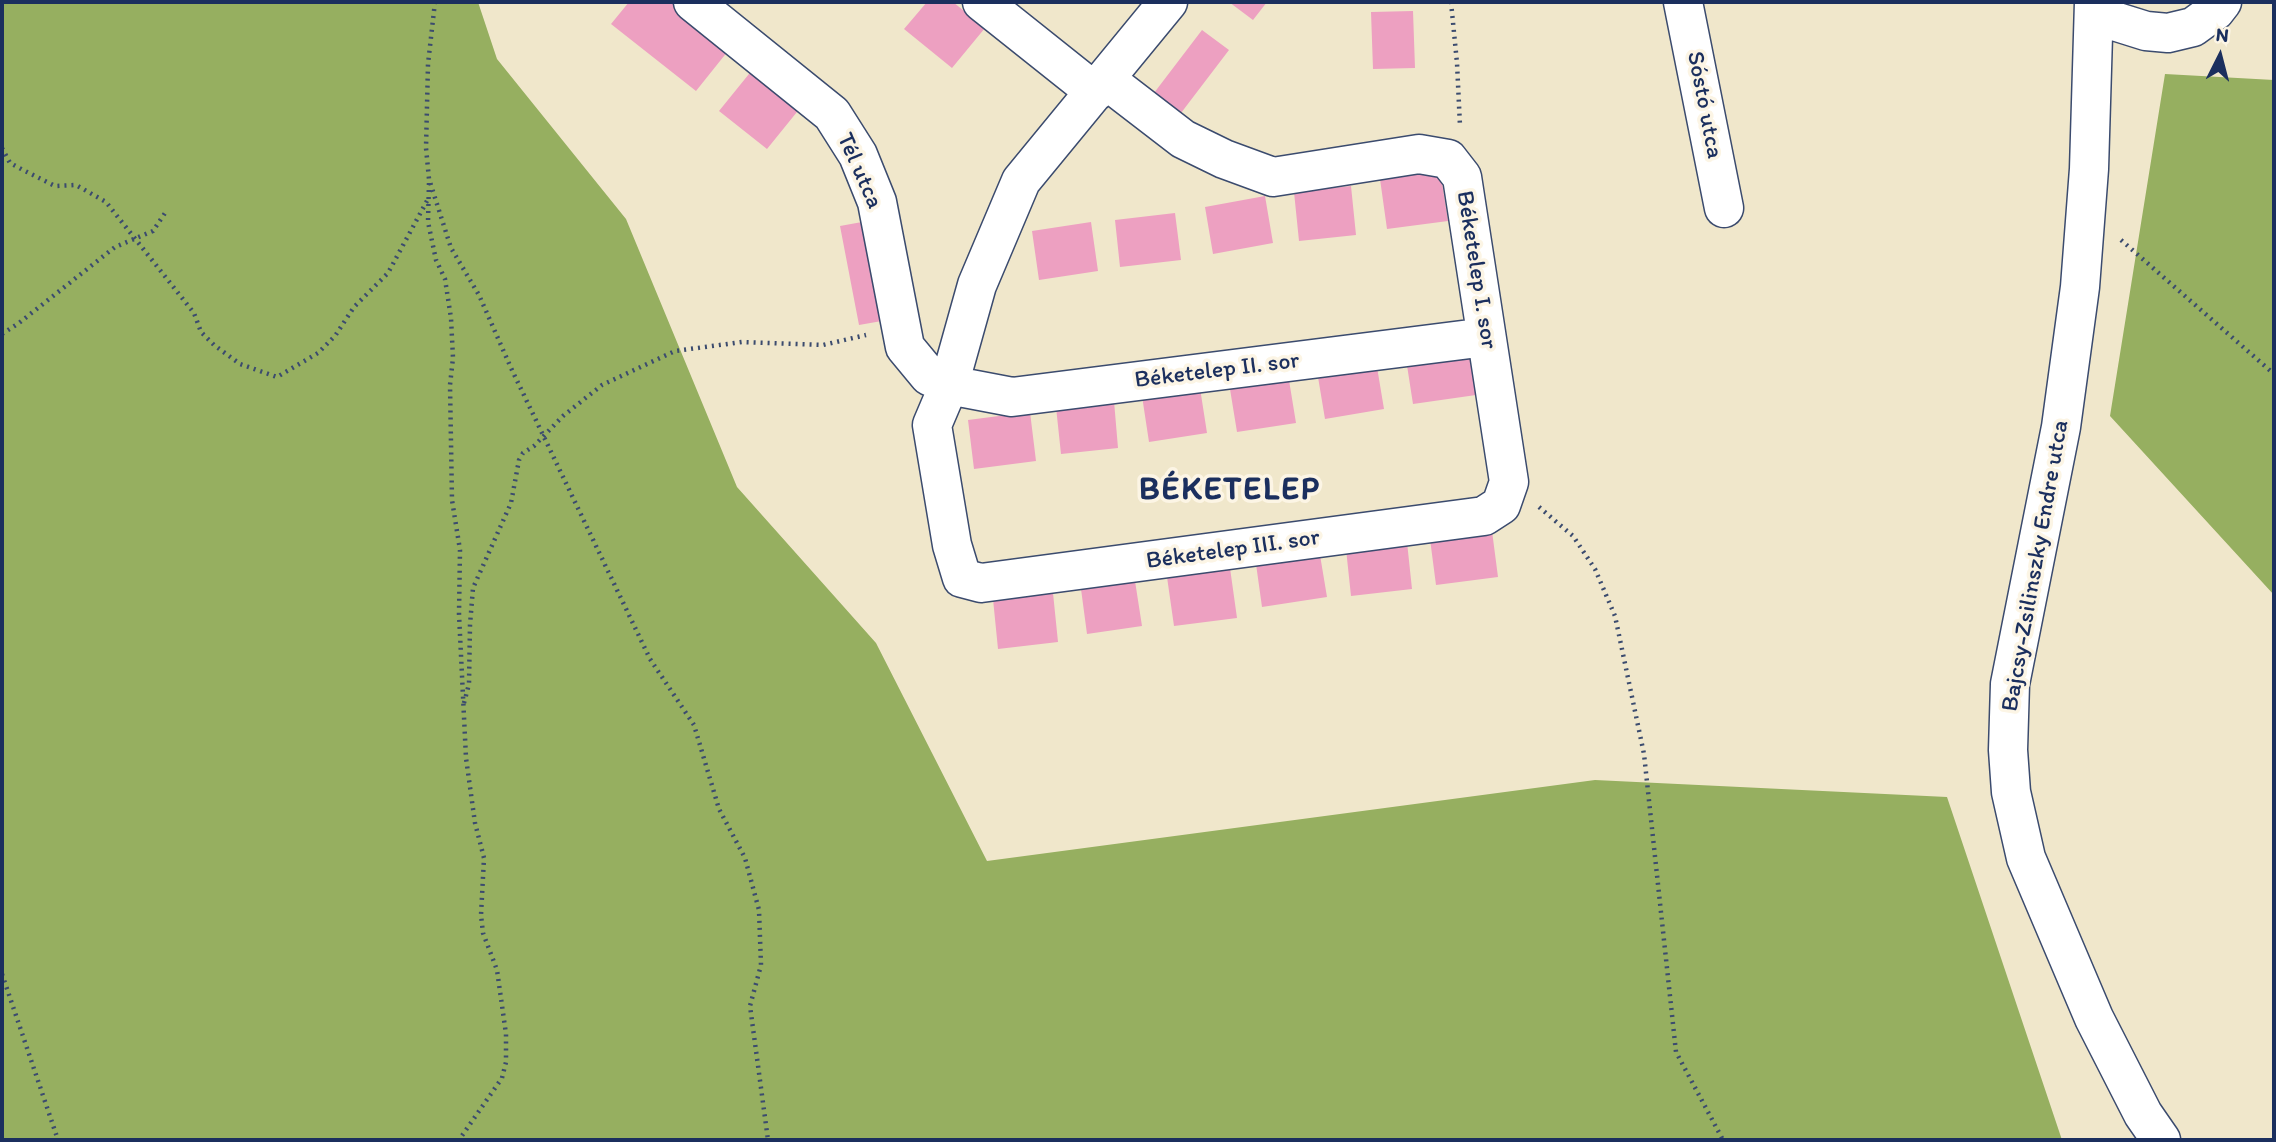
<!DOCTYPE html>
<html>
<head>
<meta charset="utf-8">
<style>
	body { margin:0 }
	#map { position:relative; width:2276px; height:1142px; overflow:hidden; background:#f0e7cb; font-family:Itim,sans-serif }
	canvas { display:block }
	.frame { position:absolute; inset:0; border:4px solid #1b2f5e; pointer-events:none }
	.north { position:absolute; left:2185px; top:21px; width:70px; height:70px; -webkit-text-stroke:5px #fcf5e5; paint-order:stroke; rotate:6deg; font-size:19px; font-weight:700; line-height:28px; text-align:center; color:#1b2f5e }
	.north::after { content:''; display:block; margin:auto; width:24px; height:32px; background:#1b2f5e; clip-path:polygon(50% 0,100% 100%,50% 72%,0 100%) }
</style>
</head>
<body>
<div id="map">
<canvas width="2276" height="1142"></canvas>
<div class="frame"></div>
<div class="north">N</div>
</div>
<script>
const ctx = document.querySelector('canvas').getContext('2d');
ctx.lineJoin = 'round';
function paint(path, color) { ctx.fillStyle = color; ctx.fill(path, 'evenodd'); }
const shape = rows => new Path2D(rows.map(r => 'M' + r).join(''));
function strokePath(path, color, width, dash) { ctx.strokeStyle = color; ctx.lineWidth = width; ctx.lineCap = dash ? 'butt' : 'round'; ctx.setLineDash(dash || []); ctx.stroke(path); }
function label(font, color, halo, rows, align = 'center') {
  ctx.font = font + ' Itim,sans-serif'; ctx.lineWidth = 7; ctx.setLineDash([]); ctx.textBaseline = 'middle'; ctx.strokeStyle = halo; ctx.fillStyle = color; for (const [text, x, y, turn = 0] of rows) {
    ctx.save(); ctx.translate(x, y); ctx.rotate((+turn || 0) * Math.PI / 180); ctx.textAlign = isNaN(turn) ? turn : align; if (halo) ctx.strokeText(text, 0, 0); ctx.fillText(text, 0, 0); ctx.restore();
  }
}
paint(shape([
	[2,2,478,2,497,59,626,219,737,487,876,643,987,861,1595,780,1947,797,2062,1140,2,1140],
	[2165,74,2274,80,2274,595,2110,416]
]), '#96af60');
paint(shape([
	[629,2,676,2,732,46,696,91,611,24],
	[927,2,953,2,985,28,952,68,904,29],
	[1229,2,1267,2,1253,20],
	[1413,11,1415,68,1373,69,1371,12],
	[1202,30,1229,50,1181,113,1154,93],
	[753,69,801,107,767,149,719,111],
	[1440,170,1448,221,1387,229,1380,179],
	[1351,186,1356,235,1299,241,1294,192],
	[1265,196,1273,243,1213,254,1205,207],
	[1175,213,1181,260,1120,267,1115,220],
	[873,220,893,319,859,325,840,226],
	[1091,222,1098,271,1039,280,1032,231],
	[1469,350,1476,395,1413,404,1406,359],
	[1376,361,1384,409,1325,419,1317,371],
	[1288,374,1296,423,1237,432,1229,383],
	[1200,388,1207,433,1149,442,1142,396],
	[1114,401,1118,448,1061,454,1056,407],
	[1030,412,1036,461,974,469,968,420],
	[1492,531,1498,577,1436,585,1430,539],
	[1407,542,1412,589,1351,596,1346,549],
	[1320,555,1327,597,1262,607,1256,564],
	[1230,568,1237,618,1174,626,1167,577],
	[1135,581,1142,626,1087,634,1081,589],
	[1053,593,1058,642,998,649,993,599]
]), '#eda0c1');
const minor = shape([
	[693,2,832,114,858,155,877,202,905,347,929,376,949,385,1012,397,1486,337],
	[982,2,1095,92],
	[1683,2,1724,208],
	[2094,2,2089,169,2080,287,2061,427,2010,684,2008,750,2011,792,2026,858,2094,1018,2143,1114,2161,1140],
	[2095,15,2146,31,2168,33,2193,27,2215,11,2222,2],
	[1105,79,1183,139,1224,159,1273,177,1419,154,1448,159,1462,177,1509,482,1501,505,1484,516,981,583,962,578,952,545,932,425,949,385,977,285,1021,181,1168,2]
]);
strokePath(minor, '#3b4b6e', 41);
strokePath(shape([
	[435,2,428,64,426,148,429,179,451,248,479,295,511,368,650,659,694,725,719,809,745,858,759,910,761,965,750,1006,768,1140],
	[1451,2,1457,63,1460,126],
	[2,148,10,163,25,171,55,186,76,185,106,202,194,313,201,332,214,345,240,364,277,377,318,353,335,336,354,307,388,273,428,199],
	[429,183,428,222,436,260,445,279,451,318,453,358,450,385,452,500,460,550,459,614,466,758,475,823,484,858,481,915,483,933,497,970,506,1034,506,1062,502,1078,459,1140],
	[2121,240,2274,374],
	[2,334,19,323,115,247,153,231,167,210],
	[1539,507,1573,536,1595,569,1615,616,1644,754,1676,1052,1723,1140],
	[464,703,469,684,470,625,473,588,511,503,519,460,523,453,534,446,563,416,602,385,675,351,742,342,823,345,866,335],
	[2,974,58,1140]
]), '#3b4b6e', 4.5, [2, 5]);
strokePath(minor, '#fff', 38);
label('24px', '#1b2f5e', '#fcf5e5', [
	["Sóstó utca",1704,105,79],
	["Tél utca",859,171,66],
	["Béketelep I. sor",1476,270,81],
	["Béketelep II. sor",1217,371,-7],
	["Béketelep III. sor",1233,550,-8],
	["Bajcsy-Zsilinszky Endre utca",2036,566,-80]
]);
ctx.letterSpacing = '2px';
label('bold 32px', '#1b2f5e', '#fcf5e5', [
	["BÉKETELEP",1230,491]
]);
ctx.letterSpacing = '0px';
</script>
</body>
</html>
